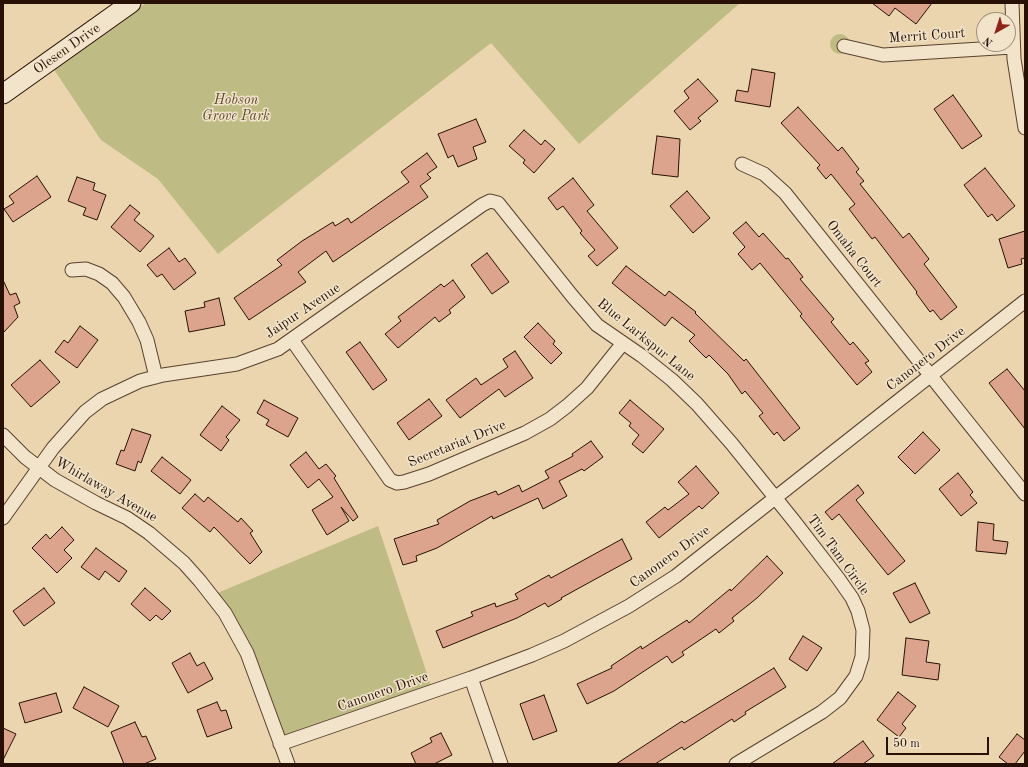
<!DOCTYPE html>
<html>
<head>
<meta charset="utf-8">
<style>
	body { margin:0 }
	#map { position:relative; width:1028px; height:767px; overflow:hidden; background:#ead5ae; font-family:"Old Standard TT",serif }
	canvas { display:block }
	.frame { position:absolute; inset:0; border:4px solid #291004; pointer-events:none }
	.north { position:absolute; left:976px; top:12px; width:40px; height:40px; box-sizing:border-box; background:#f1e4ca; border:1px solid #a18f7b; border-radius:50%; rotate:219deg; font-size:11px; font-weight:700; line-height:16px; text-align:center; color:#291004 }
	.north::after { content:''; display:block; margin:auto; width:14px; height:18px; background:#8f2418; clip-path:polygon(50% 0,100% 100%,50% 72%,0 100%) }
	.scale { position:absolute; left:886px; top:737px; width:103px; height:18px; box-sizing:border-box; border:2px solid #291004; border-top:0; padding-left:5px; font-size:12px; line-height:14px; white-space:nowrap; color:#291004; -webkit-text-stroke:3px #f1e4ca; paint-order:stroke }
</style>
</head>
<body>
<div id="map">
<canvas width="1028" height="767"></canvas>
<div class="frame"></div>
<div class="north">N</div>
<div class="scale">50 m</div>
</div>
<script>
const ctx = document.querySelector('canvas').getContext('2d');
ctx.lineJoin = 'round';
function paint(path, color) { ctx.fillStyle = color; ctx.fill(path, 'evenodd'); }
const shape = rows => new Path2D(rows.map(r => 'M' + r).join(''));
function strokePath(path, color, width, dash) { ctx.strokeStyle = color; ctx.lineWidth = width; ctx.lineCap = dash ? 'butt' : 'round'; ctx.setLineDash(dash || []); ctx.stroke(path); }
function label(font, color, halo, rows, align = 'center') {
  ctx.font = font + ' "Old Standard TT",serif'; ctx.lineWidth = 3; ctx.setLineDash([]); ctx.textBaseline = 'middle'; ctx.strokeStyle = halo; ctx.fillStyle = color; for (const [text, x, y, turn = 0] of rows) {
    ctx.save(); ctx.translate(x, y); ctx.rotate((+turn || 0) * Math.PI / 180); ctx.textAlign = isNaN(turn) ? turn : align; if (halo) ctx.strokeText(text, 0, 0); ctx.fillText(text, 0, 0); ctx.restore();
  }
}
paint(shape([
	[146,3,740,3,579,144,491,43,218,254,158,179,101,140,53,68],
	'830 44a10 10 0 1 1 20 0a10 10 0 1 1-20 0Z',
	[378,526,432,689,283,740,215,594]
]), '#bfbb85');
const building = shape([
	[872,3,932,3,916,24,895,8,889,16,872,3],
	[752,69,775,73,770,107,735,101,737,90,748,92,752,69],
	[698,79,718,101,698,118,701,121,690,130,674,111,689,98,684,91,698,79],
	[953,95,982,136,962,149,934,109,953,95],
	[798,107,838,151,842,147,859,169,856,172,864,181,860,184,903,238,909,233,929,259,924,264,957,307,941,320,933,310,930,312,916,293,917,292,875,237,872,239,849,209,855,204,831,174,826,179,817,168,820,165,781,123,798,107],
	[476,119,486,142,473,147,477,159,458,167,453,155,448,158,438,134,476,119],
	[524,130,541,145,545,140,555,149,534,173,523,163,525,160,509,146,524,130],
	[657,136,680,139,678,177,652,174,657,136],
	[427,153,437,167,427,174,431,178,420,186,428,197,333,262,326,251,298,272,306,282,249,320,234,298,282,265,277,260,302,241,333,222,335,226,348,218,351,223,409,182,401,172,427,153],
	[985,168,1015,206,997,221,992,214,988,217,964,185,985,168],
	[37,176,51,197,13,222,4,209,14,203,9,196,37,176],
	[77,177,95,183,93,190,106,195,97,220,83,215,86,208,68,201,77,177],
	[573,178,594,205,587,211,618,248,597,266,588,256,595,250,580,233,582,231,563,206,557,210,548,198,573,178],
	[687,191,710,218,693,233,670,206,687,191],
	[130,205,140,213,134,220,154,236,140,252,111,227,130,205],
	[746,222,759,237,763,233,786,259,788,258,803,277,800,279,834,319,831,322,850,345,853,342,869,361,865,363,872,372,857,385,800,316,802,314,760,263,752,270,738,254,745,247,733,233,746,222],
	[1025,231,1025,258,1021,259,1022,264,1008,268,999,239,1025,231],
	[169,248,179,262,185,258,196,273,174,290,162,274,157,277,147,265,169,248],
	[487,253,509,282,492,294,471,265,487,253],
	[626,266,665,296,669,291,696,312,695,313,744,361,746,359,800,428,784,441,777,432,774,435,759,416,763,413,745,391,742,394,728,374,709,355,706,358,689,341,695,335,672,317,665,326,612,283,626,266],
	[3,280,10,295,16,293,20,303,14,306,18,317,3,333,3,280],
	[453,280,465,297,449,310,451,313,439,322,435,317,398,348,385,334,401,321,398,317,441,284,444,287,453,280],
	[219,298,225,325,189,332,185,311,205,307,204,302,219,298],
	[538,323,555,341,553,344,562,353,551,364,524,337,538,323],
	[80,326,98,340,77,368,55,352,64,340,68,343,80,326],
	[360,342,387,380,373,390,346,352,360,342],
	[515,351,533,378,505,397,499,389,460,418,446,400,476,378,481,385,508,367,503,359,515,351],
	[40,360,60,382,31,407,11,385,40,360],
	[1007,369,1025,391,1025,429,989,383,1007,369],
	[429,399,442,416,409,440,397,423,429,399],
	[264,400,298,418,288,437,266,425,269,420,257,413,264,400],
	[630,400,664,429,643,453,632,444,639,435,629,426,631,423,619,413,630,400],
	[222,406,240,420,226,437,229,440,221,451,200,435,222,406],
	[132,429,151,435,141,463,138,461,135,471,116,464,121,450,124,451,132,429],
	[923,432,940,450,915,474,898,457,923,432],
	[591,441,603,457,584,471,582,469,559,481,567,496,543,509,538,498,493,519,492,516,437,548,416,556,417,561,403,565,394,539,439,524,437,520,470,501,496,491,498,495,519,485,522,492,549,478,545,471,573,456,572,454,591,441],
	[306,452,319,469,326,464,336,476,334,478,358,517,353,521,341,507,349,521,327,535,312,510,333,497,319,479,308,488,290,465,306,452],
	[162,457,191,480,180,494,151,471,162,457],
	[696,466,719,493,702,509,699,506,659,538,646,522,665,507,668,510,689,494,678,482,696,466],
	[958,473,973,492,970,495,977,503,961,516,939,489,958,473],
	[858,485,864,493,856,500,905,561,888,575,839,514,832,520,825,512,858,485],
	[195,494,204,502,208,497,238,522,241,518,253,531,250,533,262,552,250,564,214,527,210,532,182,508,195,494],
	[978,522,994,524,993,540,1008,542,1006,554,976,551,978,522],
	[62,527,74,540,64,550,72,558,57,573,32,548,46,534,50,539,62,527],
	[622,539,632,559,561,598,562,599,548,607,545,603,517,618,443,648,436,631,473,616,471,612,495,603,496,607,518,599,515,594,549,575,551,578,622,539],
	[96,548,127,571,119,582,105,571,99,580,81,567,96,548],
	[767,556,783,573,757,598,732,618,734,621,719,633,716,629,682,652,684,655,672,663,667,656,614,691,587,704,577,684,612,668,611,666,641,646,642,649,687,620,689,623,730,589,731,591,767,556],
	[915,583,930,613,910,623,893,593,915,583],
	[44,588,55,603,24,626,13,611,44,588],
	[145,588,171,611,162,620,156,615,150,621,131,604,145,588],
	[803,636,822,648,807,671,789,659,803,636],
	[906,638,929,641,926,662,940,664,938,680,902,675,906,638],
	[190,653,197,666,204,662,213,679,188,693,172,663,190,653],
	[774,668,786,687,745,712,746,714,734,722,732,719,684,750,682,747,655,764,616,764,682,721,684,723,774,668],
	[84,687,119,706,108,727,73,708,84,687],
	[898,692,916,706,902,724,906,728,899,737,877,720,898,692],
	[56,693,62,712,25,723,19,703,56,693],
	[544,695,557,731,533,740,520,704,544,695],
	[217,702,221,711,226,710,232,728,207,737,197,710,217,702],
	[135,722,142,737,146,736,156,759,144,764,124,764,111,732,135,722],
	[3,728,16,734,3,760,3,728],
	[441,733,452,755,434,764,416,764,411,753,432,742,430,738,441,733],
	[1017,734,1025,740,1025,751,1015,764,1008,764,999,757,1017,734],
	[863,741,874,756,863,764,832,764,863,741]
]);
paint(building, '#dca48c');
strokePath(building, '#291004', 1);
const street = shape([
	[1012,3,1014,59,1025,128],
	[844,46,883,55,1013,47],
	[742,164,764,174,785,193,1025,494],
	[72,270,86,269,99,274,112,283,124,297,139,322,147,340,156,377],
	[292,340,390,480,397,483,404,482,429,474,525,433,550,419,567,406,587,388,623,343],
	[3,435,25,457,55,480,96,503,127,518,149,533,184,563,200,581,225,613,247,653,288,764],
	[3,518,53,448,85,412,102,399,140,381,163,375,237,364,278,349,482,205,490,201,498,203,573,297,597,325,642,356,672,380,697,404,732,444,794,521,838,578,852,598,858,611,863,630,862,657,856,676,840,698,822,712,736,764],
	[471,678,501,764],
	[280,744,471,678,532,655,564,641,629,606,676,576,1025,301]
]);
const secondary = shape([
	[3,94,131,3]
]);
strokePath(street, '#59412e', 15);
strokePath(secondary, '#291004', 21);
strokePath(street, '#f1e4ca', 13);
strokePath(secondary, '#f1e4ca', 19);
label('14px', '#291004', '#f1e4ca', [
	["Merrit Court",927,36,-4],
	["Olesen Drive",67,49,-35],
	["Omaha Court",854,254,52],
	["Jaipur Avenue",303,311,-34],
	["Blue Larkspur Lane",646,340,39],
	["Canonero Drive",926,359,-38],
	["Secretariat Drive",457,444,-22],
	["Whirlaway Avenue",106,490,30],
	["Tim Tam Circle",838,555,54],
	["Canonero Drive",670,557,-36],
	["Canonero Drive",383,692,-19]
]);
label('italic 14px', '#5e4c31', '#f1e4ca', [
	["Hobson",236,100],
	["Grove Park",236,116]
]);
</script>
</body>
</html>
